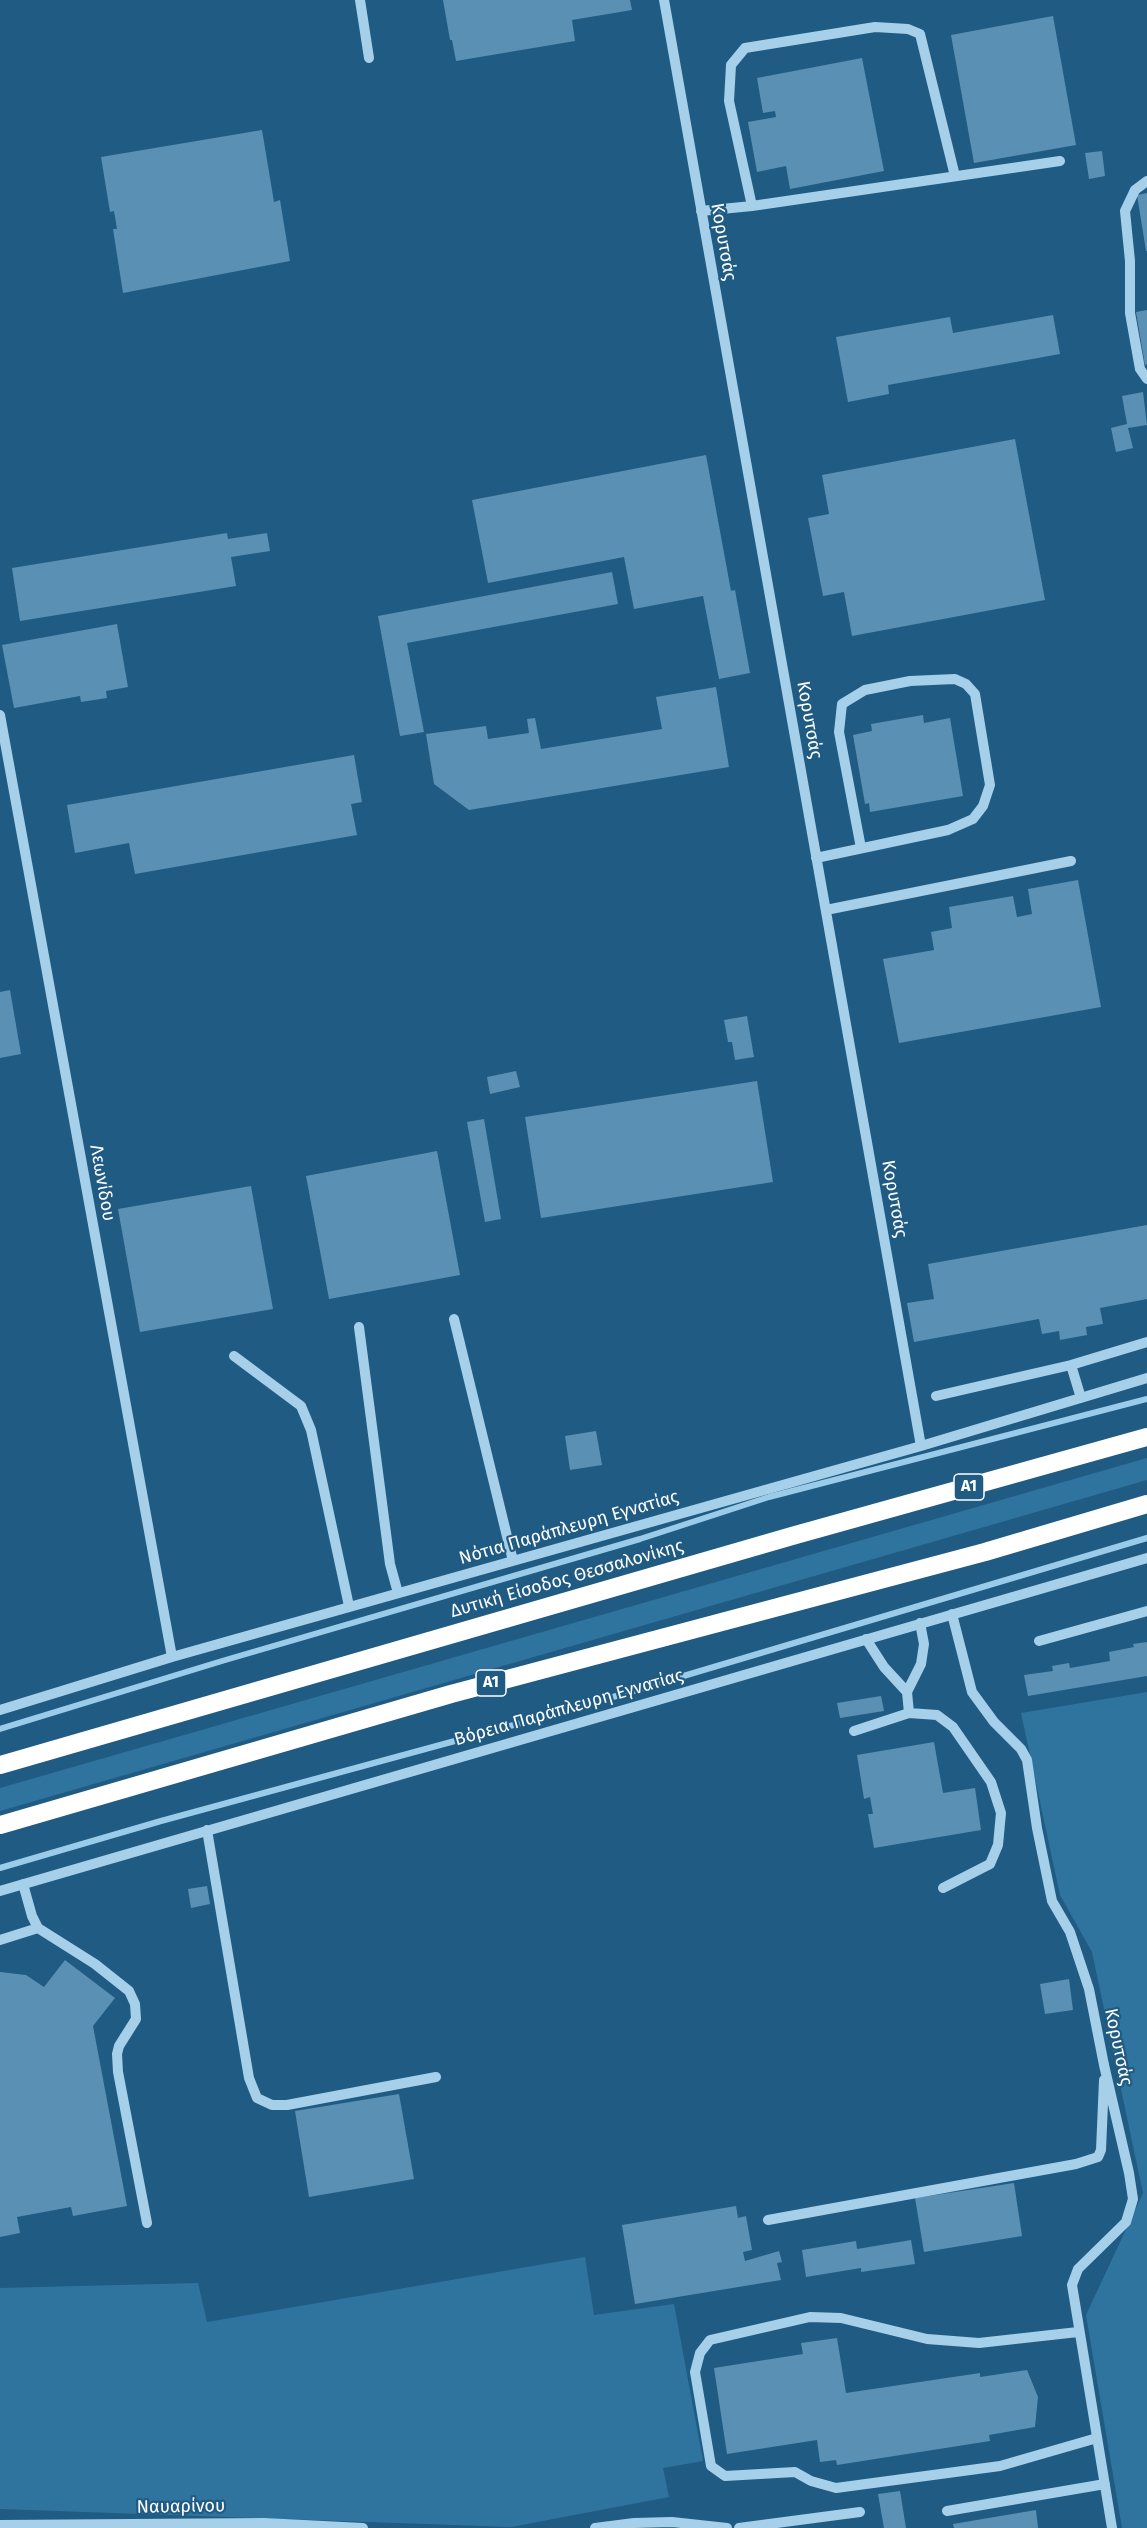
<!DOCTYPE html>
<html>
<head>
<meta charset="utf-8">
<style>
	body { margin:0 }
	canvas { display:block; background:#1f5b82 }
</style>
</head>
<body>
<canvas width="1147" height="2528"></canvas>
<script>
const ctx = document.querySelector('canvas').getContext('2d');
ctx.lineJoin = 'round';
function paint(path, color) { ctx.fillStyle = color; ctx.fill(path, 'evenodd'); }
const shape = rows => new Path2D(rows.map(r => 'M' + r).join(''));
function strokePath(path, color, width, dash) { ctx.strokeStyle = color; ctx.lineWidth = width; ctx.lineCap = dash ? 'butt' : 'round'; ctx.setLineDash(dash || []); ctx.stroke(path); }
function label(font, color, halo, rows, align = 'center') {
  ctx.font = font + ' "Fira Sans",sans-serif'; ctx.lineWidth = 4.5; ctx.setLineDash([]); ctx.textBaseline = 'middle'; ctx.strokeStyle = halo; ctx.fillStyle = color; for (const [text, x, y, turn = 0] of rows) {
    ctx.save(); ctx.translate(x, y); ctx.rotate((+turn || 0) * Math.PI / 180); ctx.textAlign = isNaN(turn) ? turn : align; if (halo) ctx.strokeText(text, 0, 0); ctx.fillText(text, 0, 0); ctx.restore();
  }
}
paint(shape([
	[1147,1458,1147,1480,0,1811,0,1788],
	[1147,1692,1147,2528,1122,2528,1086,2315,1143,2193,1092,1952,1060,1895,1021,1713],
	[585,2257,594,2315,674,2304,703,2461,663,2468,669,2497,511,2527,0,2509,0,2288,198,2283,207,2322]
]), '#2f749f');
strokePath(shape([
	[0,1729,222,1661,640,1539,769,1497,1147,1399],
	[0,1868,161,1821,576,1708,1147,1538]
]), '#9accea', 6);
paint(shape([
	[443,0,630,0,632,10,572,20,575,41,456,61,452,40,450,40],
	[1053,16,1076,145,974,163,951,35],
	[862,58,884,171,790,189,786,166,757,172,748,122,776,117,775,111,763,113,757,78],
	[262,130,274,202,280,200,290,261,123,293,113,229,117,229,114,211,110,212,101,157],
	[1102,151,1105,176,1089,179,1085,153],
	[1147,193,1147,251,1146,251,1137,195],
	[1147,310,1147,364,1145,365,1136,312],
	[1053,315,1060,354,888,385,889,394,848,402,836,337,950,317,953,333],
	[1143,392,1147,425,1128,428,1133,448,1116,452,1111,428,1127,424,1122,396],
	[1015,439,1045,600,852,636,844,592,823,596,808,518,829,514,822,475],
	[706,455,731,591,735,590,750,673,719,679,703,596,634,609,624,557,488,583,472,500],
	[227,533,228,539,267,533,270,551,231,557,236,586,20,621,12,568],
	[612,572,618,604,407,643,424,732,400,736,378,616],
	[117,624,128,687,106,691,107,698,81,702,80,696,14,708,2,645],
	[716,687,729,767,469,810,434,784,426,734,486,726,488,739,529,733,527,719,535,718,541,749,662,729,656,697],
	[923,715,924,723,950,718,963,796,870,812,869,803,865,804,853,735,872,731,871,724],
	[354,755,362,802,351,804,357,835,135,874,129,843,75,853,67,805],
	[1078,880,1101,1007,899,1043,883,959,934,950,931,932,952,928,949,907,1013,896,1017,917,1032,914,1028,889],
	[10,990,21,1054,0,1058,0,992],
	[747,1016,754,1057,735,1060,732,1042,728,1042,724,1020],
	[516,1071,520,1087,490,1094,487,1077],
	[757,1081,773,1182,541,1218,525,1117],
	[484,1119,501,1219,485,1222,467,1122],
	[437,1151,460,1275,329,1299,306,1176],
	[251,1186,273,1309,140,1332,118,1209],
	[1147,1225,1147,1299,1100,1308,1103,1324,1086,1327,1087,1335,1060,1340,1059,1331,1042,1334,1039,1319,914,1342,907,1303,934,1299,928,1264],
	[596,1431,602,1465,570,1470,565,1436],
	[1147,1642,1147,1676,1028,1696,1024,1675,1053,1671,1052,1666,1069,1663,1070,1668,1110,1661,1109,1652,1134,1647,1133,1644],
	[881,1696,884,1711,840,1718,837,1703],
	[934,1742,943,1793,975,1788,981,1830,874,1848,868,1814,873,1814,870,1797,864,1799,857,1755],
	[207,1886,210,1904,191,1908,188,1889],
	[65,1960,115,1998,93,2026,127,2206,73,2216,71,2207,17,2217,20,2233,0,2237,0,1972,26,1975,44,1987],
	[1069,1979,1073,2010,1045,2014,1040,1984],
	[399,2094,414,2179,309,2197,295,2111],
	[1014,2183,1022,2236,924,2252,915,2198],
	[736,2206,738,2218,746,2216,752,2250,743,2252,745,2261,779,2251,782,2262,777,2263,781,2280,635,2304,622,2225],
	[911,2240,915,2264,861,2272,861,2268,806,2277,802,2250,856,2241,857,2249],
	[837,2338,846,2393,980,2373,980,2377,1027,2370,1038,2397,1035,2427,989,2435,990,2441,837,2465,836,2460,820,2462,817,2440,727,2454,714,2368,803,2354,801,2343],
	[900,2491,906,2528,884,2528,878,2494],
	[1036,2510,1038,2528,954,2528,953,2524]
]), '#5990b3');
strokePath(shape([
	[360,0,369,58],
	[664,0,921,1446],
	[1147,181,1135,190,1125,211,1130,261,1130,313,1140,369,1147,379],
	[752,206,729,101,731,65,745,48,875,27,908,29,920,34,955,176],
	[701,211,752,206,1060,161],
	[0,715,172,1657],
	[816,858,948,830,973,819,983,806,990,785,975,694,966,684,955,679,910,681,865,690,842,704,839,732,861,848],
	[826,910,1071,861],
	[454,1319,513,1561],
	[359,1327,390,1564,398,1593],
	[234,1356,301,1406,311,1430,349,1606],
	[1071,1365,1081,1398],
	[936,1396,1071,1365,1147,1342],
	[952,1614,972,1692,994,1722,1021,1749,1027,1760,1037,1828,1052,1901,1070,1932,1089,1989,1104,2065,1129,2173,1133,2199,1126,2222,1078,2269,1072,2285,1112,2528],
	[920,1623,924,1644,921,1664,907,1692,909,1713,937,1715,953,1727,991,1782,1001,1813,998,1845,990,1864,943,1888],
	[866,1639,884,1667,907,1692],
	[1039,1641,1147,1611],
	[0,1710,172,1657,921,1446,1147,1378],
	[854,1731,909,1713],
	[207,1830,249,2078,257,2098,272,2105,287,2105,436,2077],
	[23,1884,32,1916,38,1928,95,1964,129,1991,135,2004,136,2019,119,2046,117,2054,118,2072,147,2223],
	[0,1891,1147,1558],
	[0,1940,38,1928],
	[768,2220,1076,2164,1098,2157,1101,2150,1104,2080],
	[1078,2332,979,2343,927,2339,841,2318,810,2317,710,2340,700,2353,695,2372,711,2466,725,2476,795,2472,811,2481,836,2488,1000,2466,1097,2438],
	[947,2511,1105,2484],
	[0,2525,264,2523,363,2528],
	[595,2528,634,2523,672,2522,727,2528],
	[739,2528,860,2512]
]), '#a6cfe9', 10);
strokePath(shape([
	[0,1765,792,1536,1147,1437],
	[0,1825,451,1694,985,1552,1147,1504]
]), '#fff', 18);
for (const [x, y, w] of [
	[969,1487,30],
	[491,1683,30]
]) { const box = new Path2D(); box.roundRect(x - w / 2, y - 13, w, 26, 4.5); ctx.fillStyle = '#1f5b82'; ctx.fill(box); strokePath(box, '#fff', 1.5); }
label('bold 16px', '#fff', null, [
	["Α1",969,1487],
	["Α1",491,1683]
]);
label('18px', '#fff', '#1f5b82', [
	["Κορυτσάς",723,242,80],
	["Κορυτσάς",809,720,80],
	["Λεωνίδου",102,1183,80],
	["Κορυτσάς",894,1199,80],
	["Νότια Παράπλευρη Εγνατίας",569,1528,-16],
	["Δυτική Είσοδος Θεσσαλονίκης",567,1579,-16],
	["Βόρεια Παράπλευρη Εγνατίας",569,1708,-16],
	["Κορυτσάς",1118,2047,78],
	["Ναυαρίνου",181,2507,-1]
]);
</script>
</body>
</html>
